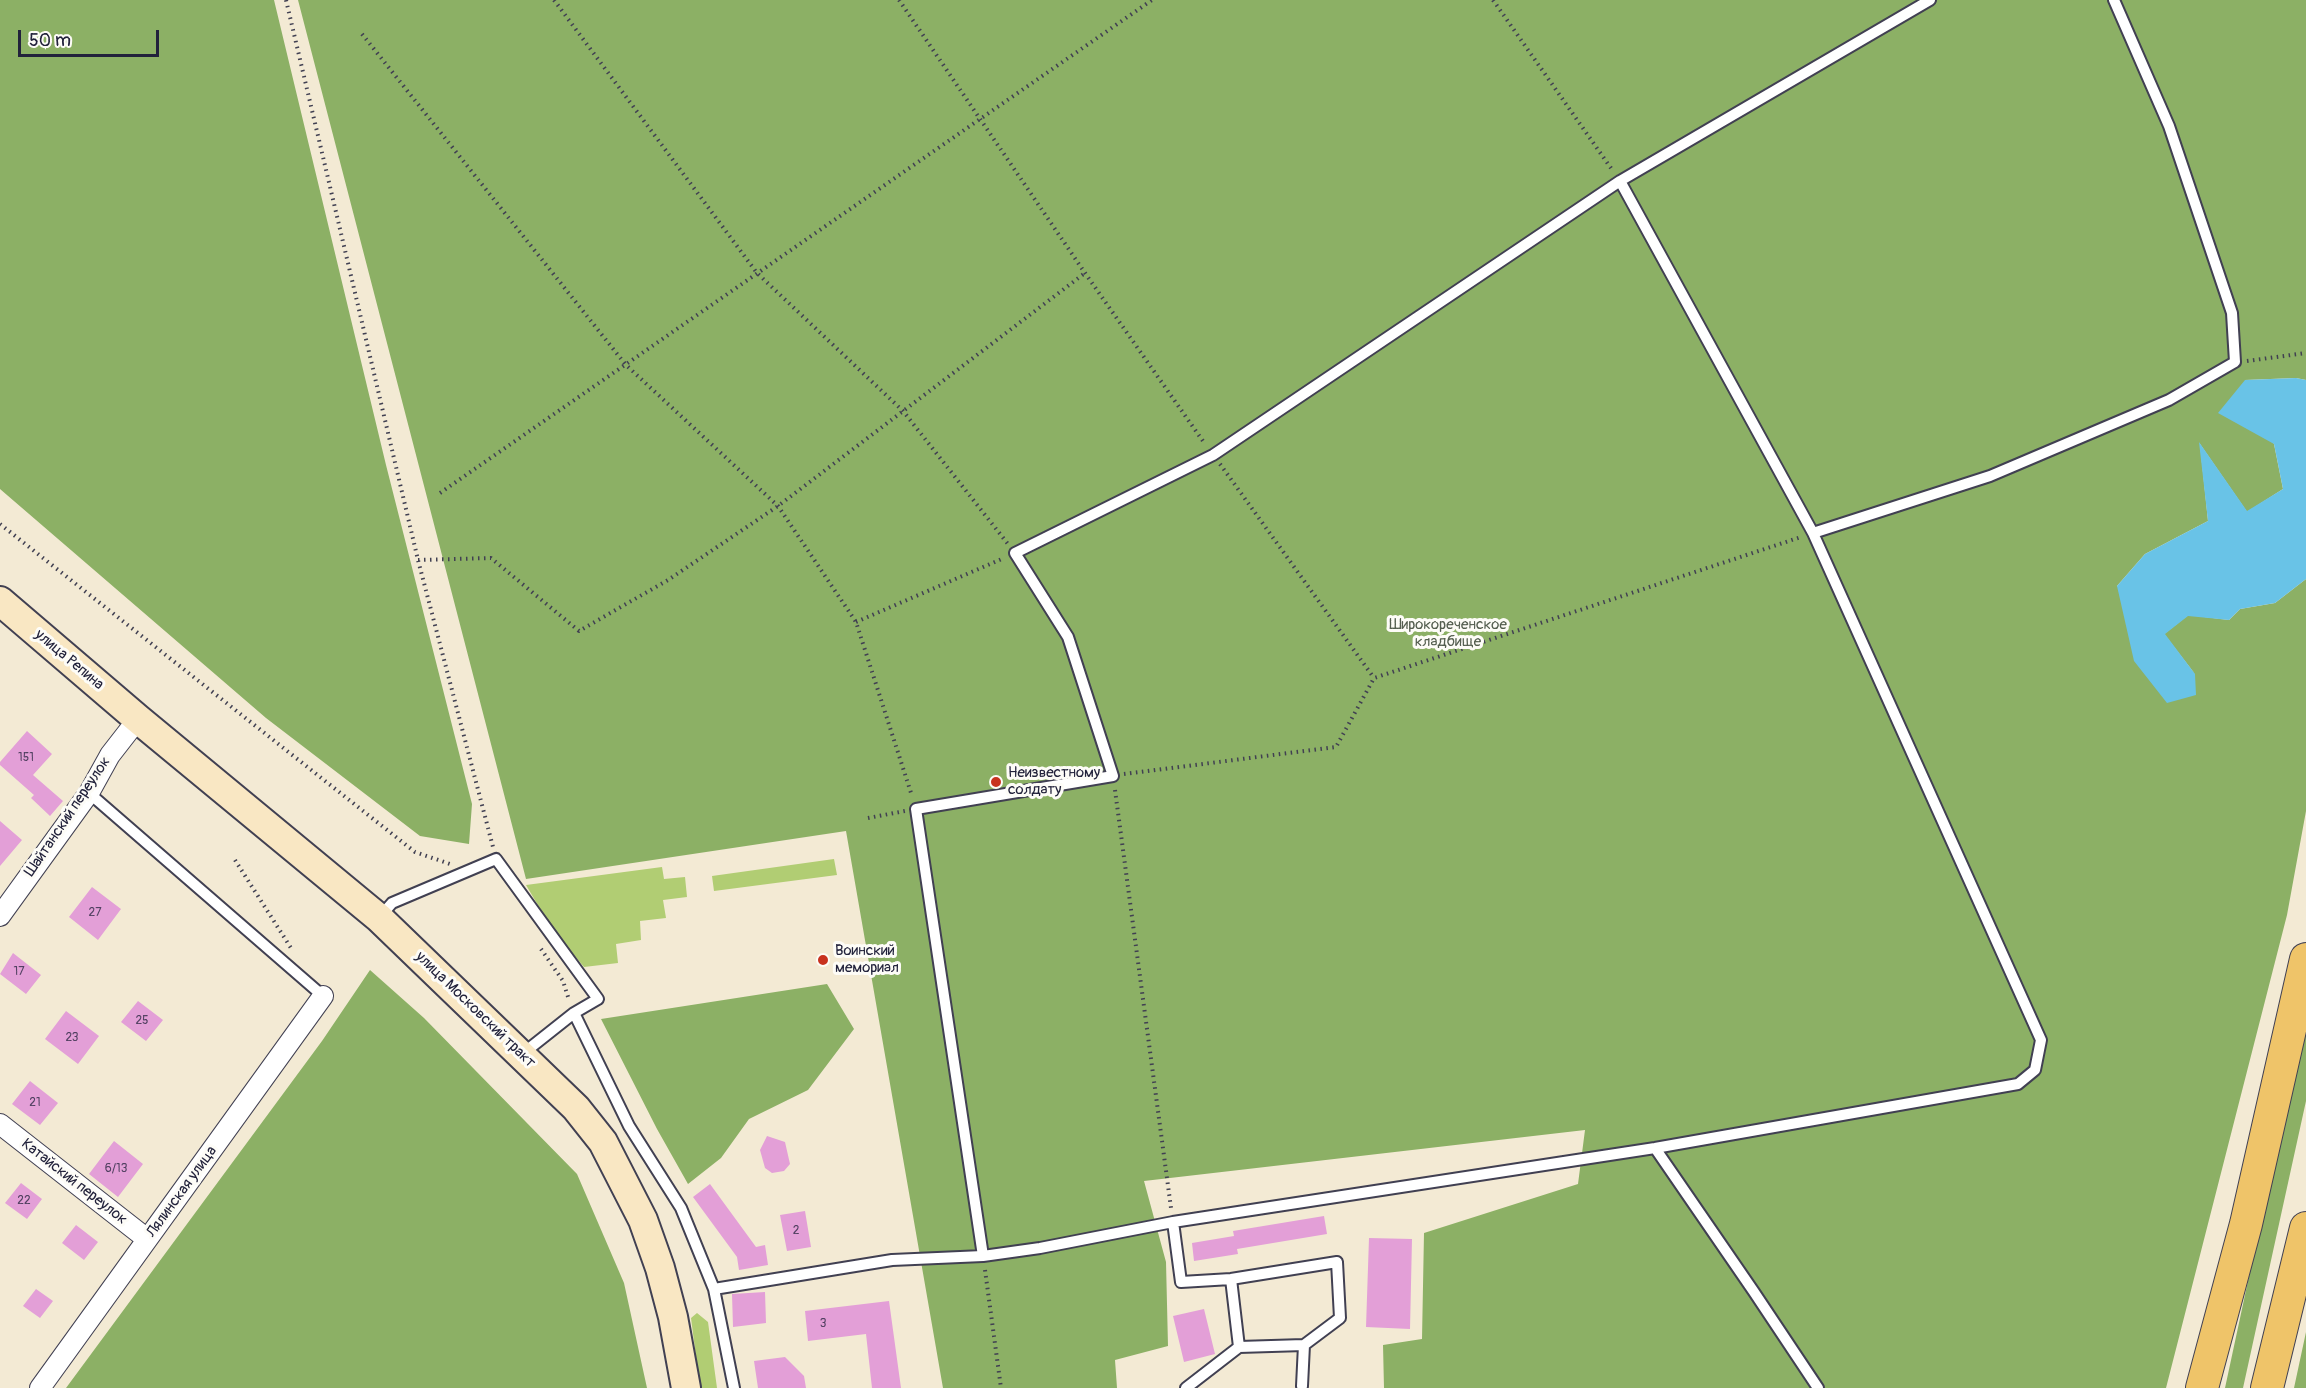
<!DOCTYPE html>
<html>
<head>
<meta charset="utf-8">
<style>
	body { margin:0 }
	#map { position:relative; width:2306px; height:1388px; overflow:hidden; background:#f3ead4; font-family:Pangolin,sans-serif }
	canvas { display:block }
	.scale { position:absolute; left:18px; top:30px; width:141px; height:27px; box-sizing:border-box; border:3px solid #22223b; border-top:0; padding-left:8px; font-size:18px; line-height:21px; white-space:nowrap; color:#22223b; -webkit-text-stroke:4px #fdfcf7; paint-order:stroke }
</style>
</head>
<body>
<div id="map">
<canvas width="2306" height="1388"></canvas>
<div class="scale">50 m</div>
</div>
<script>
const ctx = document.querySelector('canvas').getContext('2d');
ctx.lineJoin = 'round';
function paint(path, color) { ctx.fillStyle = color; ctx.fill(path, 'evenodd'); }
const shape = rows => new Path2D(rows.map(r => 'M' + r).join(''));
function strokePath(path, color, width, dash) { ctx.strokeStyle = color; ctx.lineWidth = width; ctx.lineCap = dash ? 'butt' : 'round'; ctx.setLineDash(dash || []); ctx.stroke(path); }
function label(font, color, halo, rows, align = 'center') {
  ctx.font = font + ' Pangolin,sans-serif'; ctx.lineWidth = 6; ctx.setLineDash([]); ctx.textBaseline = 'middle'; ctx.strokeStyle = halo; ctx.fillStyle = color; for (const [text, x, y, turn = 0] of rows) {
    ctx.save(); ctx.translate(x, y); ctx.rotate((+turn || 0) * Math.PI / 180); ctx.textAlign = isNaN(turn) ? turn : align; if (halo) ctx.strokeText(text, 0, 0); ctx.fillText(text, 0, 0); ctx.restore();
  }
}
paint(shape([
	[834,859,837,875,714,891,712,876],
	[662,867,664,879,685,877,687,897,663,900,666,918,640,921,641,940,616,944,618,963,584,967,552,929,526,885],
	[697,1313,708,1322,717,1388,700,1388,691,1318]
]), '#b1cd73');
paint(shape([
	[0,0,274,0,386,465,472,804,469,844,420,836,266,718,0,489],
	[298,0,2306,0,2306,380,2296,378,2245,380,2274,444,2283,489,2247,512,2200,444,2208,521,2145,554,2117,586,2195,674,2164,634,2188,615,2229,620,2240,609,2275,603,2306,579,2306,811,2287,915,2166,1388,1384,1388,1383,1345,1422,1339,1424,1233,1578,1184,1585,1130,1144,1181,1166,1262,1168,1346,1115,1360,1117,1388,943,1388,846,831,526,879],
	[370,970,424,1018,577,1174,624,1283,647,1388,66,1388,322,1041],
	[827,984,854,1029,808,1090,749,1119,721,1158,688,1184,657,1129,601,1019],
	[2306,1011,2306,1101,2243,1388,2225,1388],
	[2306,1332,2306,1388,2294,1388]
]), '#8cb065');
paint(shape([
	[2296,378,2306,380,2306,579,2275,603,2240,609,2229,620,2188,616,2165,634,2195,674,2196,695,2167,703,2134,661,2117,586,2145,554,2208,521,2199,442,2247,511,2283,489,2274,444,2218,413,2245,380]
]), '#69c3e7');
paint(shape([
	[27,731,52,754,33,775,63,801,50,816,31,798,34,795,0,765,0,762],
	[0,821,22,840,0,866],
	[92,887,121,909,98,940,69,917],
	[13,953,41,975,26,994,0,974],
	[138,1001,163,1020,146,1041,121,1022],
	[66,1011,99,1036,78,1064,45,1039],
	[30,1081,58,1103,40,1125,12,1104],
	[767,1136,785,1142,790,1164,784,1171,772,1173,765,1168,760,1150],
	[114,1141,143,1164,118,1197,89,1174],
	[21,1183,42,1199,27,1219,5,1203],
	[710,1184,756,1247,765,1245,768,1265,739,1270,737,1257,693,1197],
	[805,1211,811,1247,787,1251,780,1215],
	[1324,1216,1327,1234,1237,1249,1238,1254,1194,1261,1192,1243,1234,1236,1233,1231],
	[76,1225,98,1242,84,1260,62,1243],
	[1369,1238,1412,1239,1410,1329,1366,1327],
	[36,1289,53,1301,40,1318,23,1306],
	[765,1292,766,1323,733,1327,732,1294],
	[889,1301,901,1388,872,1388,866,1334,808,1341,805,1311],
	[1204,1309,1215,1354,1184,1362,1173,1316],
	[785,1357,804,1376,806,1388,758,1388,754,1361]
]), '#e39fd7');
const service = shape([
	[1813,533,1990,476,2169,400,2235,362,2232,313,2169,126,2114,0],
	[89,793,323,996],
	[379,918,392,903,496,859,598,999,574,1013,521,1055],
	[574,1013,629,1126,681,1208,714,1289,734,1388],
	[1655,1148,1754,1292,1818,1388],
	[1173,1222,1181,1282,1231,1279,1337,1262,1340,1318,1304,1345,1239,1347],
	[983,1256,916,809,1113,776,1068,637,1015,553,1213,455,1620,181,1930,0],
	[714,1289,892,1260,983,1256,1040,1248,1173,1222,1655,1148,2018,1084,2035,1070,2041,1040,1813,533,1620,181],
	[1302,1386,1304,1345],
	[1186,1388,1239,1347,1231,1279]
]);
const minor = shape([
	[0,916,89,793,110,755,138,719],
	[0,1124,147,1239],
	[40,1388,323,996]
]);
const secondary = shape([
	[0,601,138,719,379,918,576,1108,603,1142,643,1220,660,1268,673,1317,686,1388]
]);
const primary = shape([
	[2202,1388,2246,1224,2306,959],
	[2267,1388,2306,1228]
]);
strokePath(service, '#414052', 14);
strokePath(minor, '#414052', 22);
strokePath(secondary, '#414052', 32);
strokePath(primary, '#414052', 34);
strokePath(shape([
	[286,0,418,560,493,847],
	[554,0,757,273,903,411,1008,544],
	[899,0,1085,273,1205,444],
	[1493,0,1613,171],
	[362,34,626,365,778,506,856,622,912,796],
	[2247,361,2306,353],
	[1220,464,1374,678],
	[440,493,1152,0],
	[0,524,415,852,450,864],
	[418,560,491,558,579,631,668,580,778,506,1085,273],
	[856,622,1004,558],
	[1124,774,1336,747,1374,678,1801,537],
	[1115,790,1171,1208],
	[868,818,905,811],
	[235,860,291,948],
	[541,949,563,981,569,1000],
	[985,1270,1001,1388]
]), '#414052', 4, [1.5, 4.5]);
strokePath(service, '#fff', 10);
strokePath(minor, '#fff', 20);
strokePath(secondary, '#f9e7c3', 28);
strokePath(primary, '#efc469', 32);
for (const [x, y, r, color] of [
	[996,782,6,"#c8321e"],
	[823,960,6,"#c8321e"]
]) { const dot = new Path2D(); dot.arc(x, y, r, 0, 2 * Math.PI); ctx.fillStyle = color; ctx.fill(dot); strokePath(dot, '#fdfcf7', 2); }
label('12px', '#524162', null, [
	["151",26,758],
	["27",95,913],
	["17",19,972],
	["25",142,1021],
	["23",72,1038],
	["21",35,1103],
	["6/13",116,1169],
	["22",24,1201],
	["2",796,1231],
	["3",823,1324]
]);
label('15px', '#545e4f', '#fdfcf7', [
	["Широкореченское",1448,625],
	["кладбище",1448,642]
]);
label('15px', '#22223b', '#fdfcf7', [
	["улица Репина",69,660,40],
	["Шайтанский переулок",68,817,-56],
	["улица Московский тракт",475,1010,44],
	["Катайский переулок",74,1182,38],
	["Лялинская улица",182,1192,-54]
]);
label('15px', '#22223b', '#fdfcf7', [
	["Неизвестному",1008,773],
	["солдату",1008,790],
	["Воинский",835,951],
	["мемориал",835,968]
], 'left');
</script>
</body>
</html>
